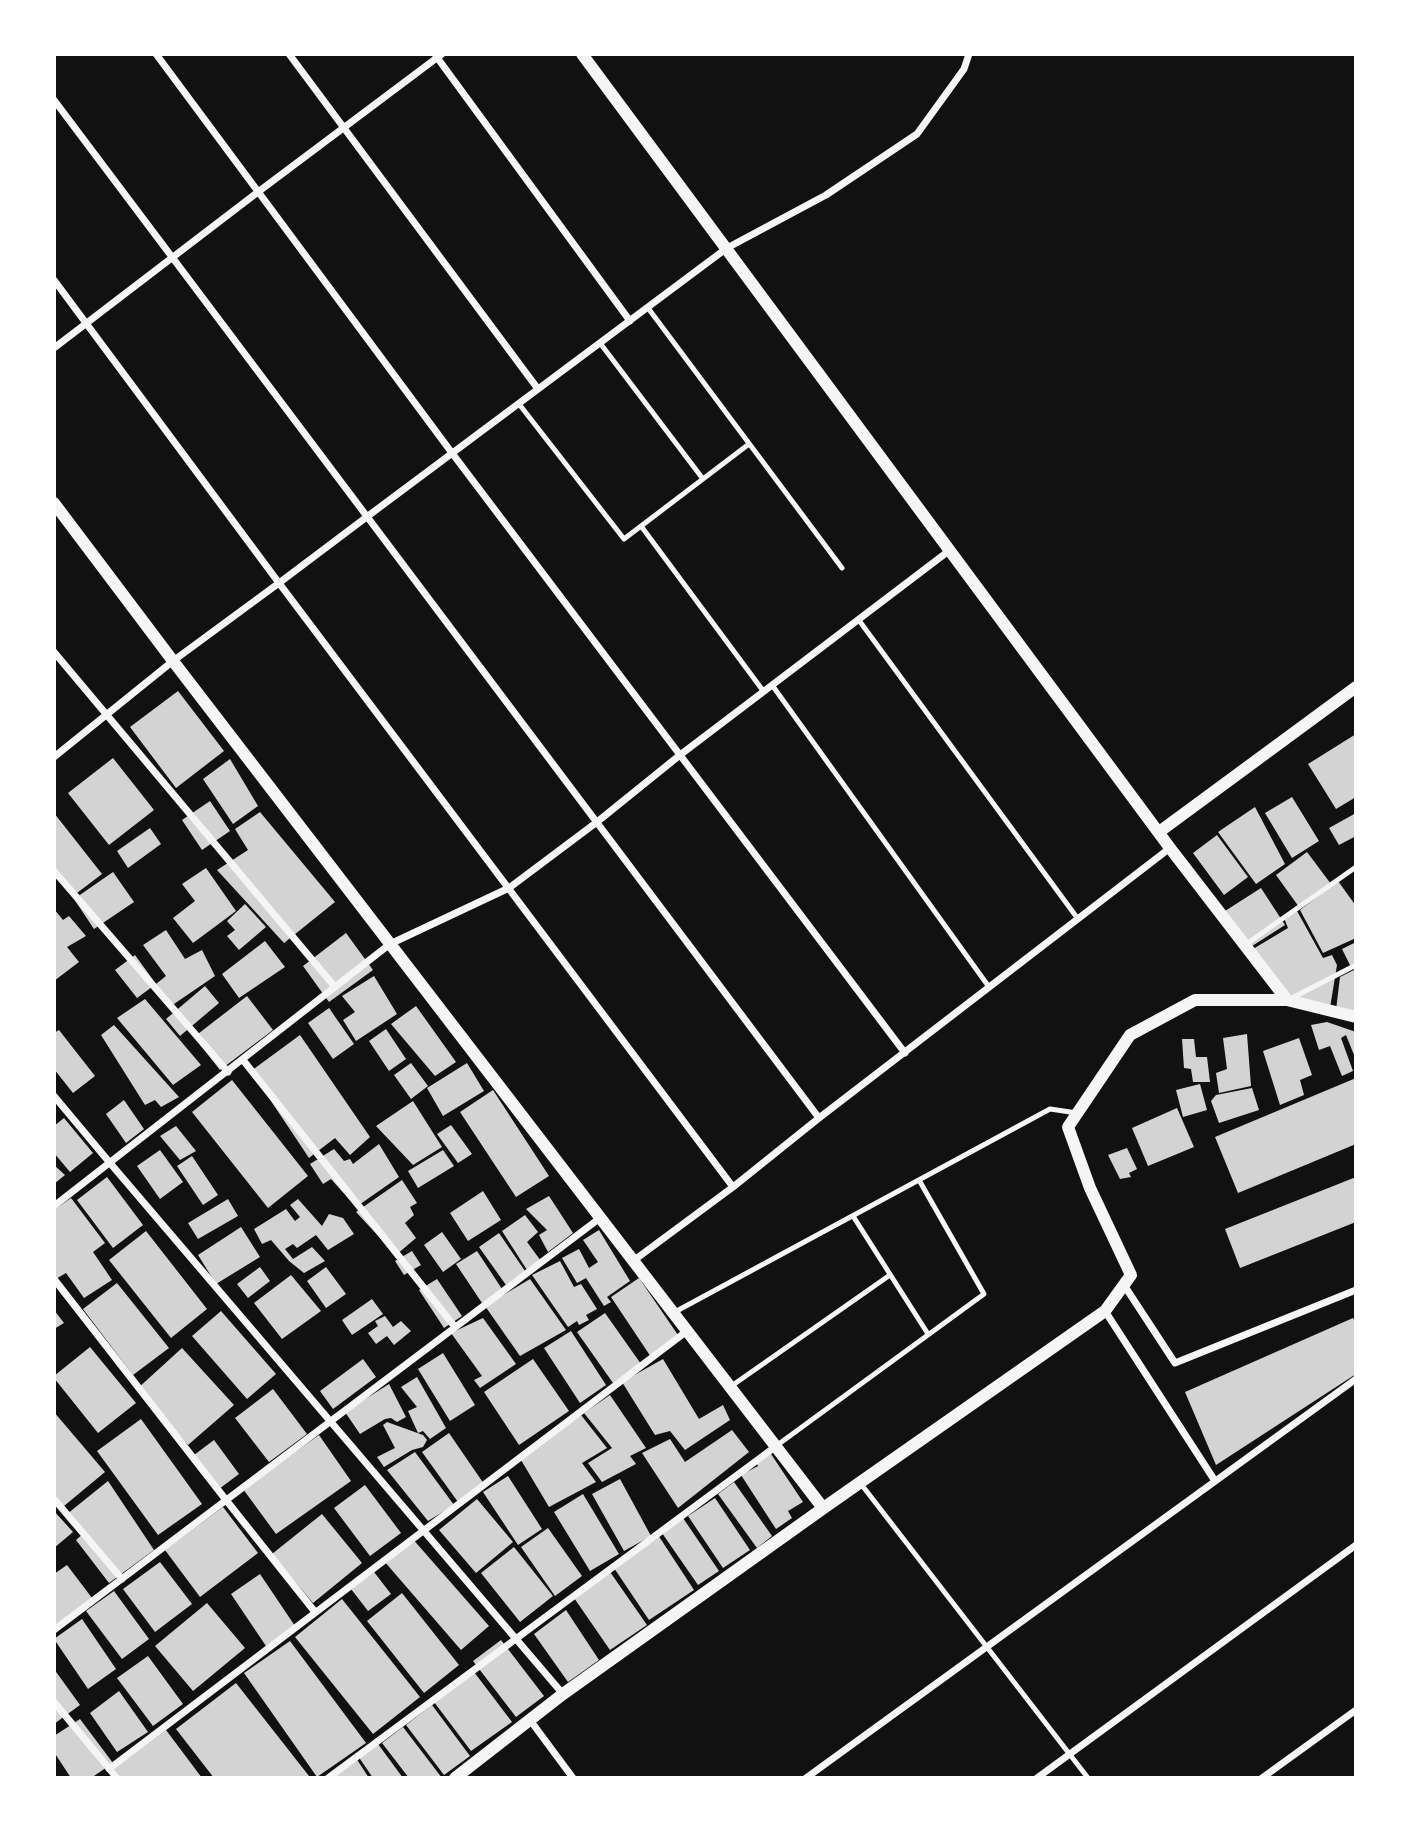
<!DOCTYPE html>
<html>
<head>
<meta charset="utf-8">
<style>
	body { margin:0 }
	#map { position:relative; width:1410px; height:1832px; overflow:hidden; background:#111; font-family:"Varela Round",sans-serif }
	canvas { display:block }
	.frame { position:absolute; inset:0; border:56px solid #fff; pointer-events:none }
</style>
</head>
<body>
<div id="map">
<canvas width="1410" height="1832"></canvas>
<div class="frame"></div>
</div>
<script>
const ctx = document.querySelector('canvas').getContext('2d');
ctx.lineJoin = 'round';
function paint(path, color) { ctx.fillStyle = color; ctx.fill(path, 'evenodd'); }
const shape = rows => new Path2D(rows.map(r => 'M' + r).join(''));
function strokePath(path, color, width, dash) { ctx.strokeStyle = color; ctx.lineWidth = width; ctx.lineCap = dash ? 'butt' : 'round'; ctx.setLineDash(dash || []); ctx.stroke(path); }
paint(shape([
	[178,691,224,751,176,788,130,727],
	[1356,734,1356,797,1336,809,1308,764],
	[113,758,154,810,109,845,68,793],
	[230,759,258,806,233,824,203,779],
	[1292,797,1319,841,1292,858,1265,813],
	[210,801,230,831,202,850,182,820],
	[1255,807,1285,864,1256,884,1218,832],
	[260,812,335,902,284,943,217,870,248,850,235,829],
	[54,813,102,874,73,896,54,872],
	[1356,813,1356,836,1339,845,1329,828],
	[150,828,161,844,128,868,117,851],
	[1217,835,1248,877,1224,895,1193,853],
	[1307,852,1331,884,1299,907,1276,875],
	[206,868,236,911,193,943,173,918,195,901,182,884],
	[113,872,134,902,94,929,74,899],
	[1338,881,1356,906,1356,938,1323,953,1300,910],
	[1261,888,1285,925,1249,948,1225,911],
	[245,904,266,927,239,950,227,936,235,930,227,921],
	[54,909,63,920,69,916,86,936,67,947,79,962,54,981],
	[1297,911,1323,958,1332,955,1337,965,1330,1008,1289,997,1253,949,1288,928,1284,918],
	[166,930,185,959,202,950,215,976,171,1006,156,984,166,976,143,945],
	[346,933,373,970,329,1002,303,966],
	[265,941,285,967,239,998,222,974],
	[1356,942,1356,967,1352,969,1342,949],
	[135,955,156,984,137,998,115,970],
	[1356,969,1356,1015,1336,1010,1340,977],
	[374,976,397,1014,356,1041,343,1020,355,1012,342,996],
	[205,986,219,1003,180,1036,166,1019],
	[247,996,273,1030,220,1070,194,1037],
	[145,999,201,1065,173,1085,117,1018],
	[416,1006,456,1062,435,1076,391,1024],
	[329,1008,354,1044,333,1059,308,1023],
	[1327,1022,1356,1032,1356,1060,1346,1035,1341,1038,1353,1071,1342,1076,1330,1046,1319,1050,1311,1025],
	[114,1025,179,1097,161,1107,155,1100,145,1105,101,1035],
	[386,1029,406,1059,389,1071,369,1041],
	[59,1030,95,1076,73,1093,54,1069,54,1033],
	[1247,1034,1251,1086,1219,1093,1216,1073,1227,1069,1223,1038],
	[300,1035,370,1137,350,1155,335,1138,309,1158,251,1071],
	[1299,1038,1312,1075,1300,1080,1304,1095,1280,1105,1263,1051],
	[1182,1039,1194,1039,1196,1057,1207,1057,1210,1082,1193,1082,1191,1069,1184,1068],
	[411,1063,428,1086,411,1099,394,1075],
	[467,1063,484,1091,443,1116,427,1088],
	[1356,1078,1356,1144,1238,1193,1215,1137],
	[232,1080,308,1176,268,1208,192,1112],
	[1200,1084,1207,1110,1183,1117,1176,1090],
	[1252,1088,1259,1110,1219,1123,1211,1101,1216,1095],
	[493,1090,549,1176,516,1197,460,1112],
	[124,1100,144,1129,126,1143,106,1114],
	[413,1101,442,1147,413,1165,376,1126],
	[1177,1108,1194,1147,1148,1166,1132,1128],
	[64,1118,93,1153,70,1172,54,1153,54,1126],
	[451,1125,472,1154,458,1163,437,1134],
	[176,1126,196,1151,180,1160,160,1136],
	[379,1144,399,1177,356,1207,331,1179,323,1184,310,1164,334,1149,344,1161,350,1159,353,1164],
	[1127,1148,1137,1169,1129,1173,1131,1177,1120,1179,1108,1155],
	[160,1150,183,1182,160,1199,137,1166],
	[443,1150,454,1166,418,1188,408,1171],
	[192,1156,218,1195,203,1205,177,1166],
	[54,1165,65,1175,54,1184],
	[107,1177,143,1225,113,1248,77,1200],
	[1356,1177,1356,1222,1240,1268,1225,1229],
	[402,1180,417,1203,410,1207,414,1215,405,1223,416,1238,396,1255,356,1212],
	[483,1191,501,1220,468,1241,450,1213],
	[549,1196,573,1233,548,1252,539,1235,547,1230,526,1209],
	[71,1198,105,1243,93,1252,112,1280,84,1298,66,1273,54,1280,54,1210],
	[228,1199,238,1216,198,1239,188,1223],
	[298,1199,322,1226,329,1214,343,1218,354,1234,328,1250,316,1235,297,1248,293,1244,285,1249,293,1259,312,1247,325,1261,304,1273,289,1261,271,1240,262,1244,254,1229,286,1209,295,1221,300,1217,290,1205],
	[525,1215,538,1232,527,1242,541,1261,527,1270,502,1231],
	[241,1227,260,1257,216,1284,198,1255],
	[599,1230,630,1281,607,1297,611,1302,604,1306,586,1278,577,1283,562,1258,579,1249,589,1268,598,1262,583,1240],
	[146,1231,207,1309,171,1338,109,1260],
	[442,1232,461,1259,443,1272,424,1245],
	[499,1233,525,1271,506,1285,479,1247],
	[412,1251,421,1265,404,1275,395,1261],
	[477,1251,502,1289,482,1303,456,1264],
	[560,1261,574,1287,581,1284,597,1309,586,1315,589,1320,579,1325,577,1321,568,1327,532,1275],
	[260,1267,270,1281,248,1298,237,1284],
	[326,1267,346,1294,326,1308,307,1281],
	[291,1275,321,1311,282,1339,254,1303],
	[639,1278,680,1338,651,1357,611,1297],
	[437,1279,462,1316,444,1328,419,1290],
	[530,1279,566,1330,520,1356,485,1306],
	[117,1283,169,1348,133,1375,83,1309],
	[372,1299,383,1314,352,1335,342,1320],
	[54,1310,64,1323,54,1329],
	[221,1311,276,1374,247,1399,192,1336],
	[605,1313,641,1364,613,1383,577,1332],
	[385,1316,393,1327,401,1321,411,1331,394,1345,387,1336,376,1344,368,1333,378,1326,375,1321],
	[483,1318,516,1364,480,1388,474,1380,482,1376,451,1333],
	[1353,1318,1356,1323,1356,1374,1216,1465,1185,1392],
	[571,1331,606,1385,580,1403,544,1348],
	[90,1347,136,1403,98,1433,54,1378,54,1376],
	[182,1348,234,1405,188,1445,137,1389],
	[443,1353,475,1405,450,1421,418,1369],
	[363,1359,376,1377,333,1409,320,1391],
	[533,1359,569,1411,519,1445,484,1392],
	[663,1359,699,1419,723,1405,730,1420,685,1450,670,1431,655,1435,622,1382],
	[417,1377,446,1428,430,1439,423,1431,418,1433,408,1411,417,1407,401,1387],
	[389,1384,406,1417,397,1422,391,1418,385,1419,360,1434,345,1412],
	[273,1389,307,1434,269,1462,235,1418],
	[610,1395,646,1448,630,1456,636,1464,602,1482,588,1463,612,1448,584,1413],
	[54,1412,105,1472,64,1506,54,1496],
	[581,1415,607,1448,582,1463,596,1482,549,1507,518,1455],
	[141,1419,202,1504,158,1535,97,1451],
	[387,1422,423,1435,427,1440,423,1447,412,1450,384,1467,377,1457,395,1448,383,1425],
	[732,1430,749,1452,678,1508,642,1453,670,1439,685,1462],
	[449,1433,484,1484,458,1502,422,1452],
	[319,1435,351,1481,276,1534,243,1489],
	[214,1440,239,1474,219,1489,194,1455],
	[769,1451,803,1502,788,1511,792,1518,776,1529,741,1475,758,1466,755,1459],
	[415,1452,454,1505,428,1521,387,1470],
	[508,1476,542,1529,518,1545,483,1492],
	[620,1479,651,1536,624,1551,592,1494],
	[108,1481,154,1550,109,1583,76,1540,84,1533,67,1514],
	[734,1482,772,1536,757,1548,718,1494],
	[365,1485,401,1533,370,1556,334,1508],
	[583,1494,619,1554,590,1571,554,1512],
	[715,1498,750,1550,723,1568,688,1516],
	[477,1499,513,1542,476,1573,439,1530],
	[223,1507,258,1553,200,1597,165,1550],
	[54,1511,73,1532,54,1548],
	[322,1514,362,1563,313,1603,272,1554],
	[683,1518,719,1571,698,1585,662,1533],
	[548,1528,582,1576,555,1596,521,1547],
	[658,1535,694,1590,649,1620,612,1565],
	[411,1537,489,1626,461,1650,384,1561],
	[514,1547,553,1596,520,1622,481,1573],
	[160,1562,192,1604,155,1632,123,1589],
	[67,1565,92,1598,54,1627,54,1574],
	[608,1569,647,1625,610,1650,572,1595],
	[374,1572,391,1594,368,1611,351,1589],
	[260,1574,295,1626,266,1646,231,1594],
	[114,1591,149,1639,122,1659,86,1611],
	[402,1593,459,1665,424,1693,367,1621],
	[342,1599,420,1697,373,1734,295,1637],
	[207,1603,245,1648,193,1691,155,1646],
	[566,1610,599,1660,568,1682,534,1634],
	[82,1619,116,1669,88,1689,54,1639],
	[501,1640,544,1696,516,1717,473,1661],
	[290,1641,366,1743,317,1777,244,1673],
	[148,1656,183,1704,153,1726,117,1678],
	[471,1668,512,1722,471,1751,431,1698],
	[54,1669,80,1705,54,1724],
	[236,1683,309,1776,306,1778,214,1778,176,1729],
	[119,1691,148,1732,117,1752,90,1713],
	[432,1705,470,1756,444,1775,406,1725],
	[80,1719,113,1763,91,1778,71,1778,54,1752,54,1736],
	[403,1727,442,1778,409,1778,382,1743],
	[166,1730,202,1778,121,1778,114,1769],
	[378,1744,403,1778,373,1778,358,1756],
	[356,1758,369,1778,326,1778]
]), '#d3d3d3');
strokePath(shape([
	[648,308,842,568],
	[600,343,703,479],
	[519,404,624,539,749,444],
	[641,526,764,692],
	[858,619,1078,919],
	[772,685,989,987],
	[1245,945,1356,867],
	[1290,999,1356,965],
	[853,1216,928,1334],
	[673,1313,1050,1109,1077,1113],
	[730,1387,890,1275],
	[776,1446,984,1294,919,1180],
	[861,1484,1088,1778]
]), '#f5f5f5', 5);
strokePath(shape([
	[156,54,452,453,905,1053],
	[289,54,538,389],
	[436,56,630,321],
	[54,100,819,1118],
	[54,280,279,583,733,1187],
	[54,348,258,192,442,54],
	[54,652,335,987],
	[54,757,173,661,279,583,368,516,727,248,826,195,917,134,964,69,969,54],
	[54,871,228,1072],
	[243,1060,455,1327],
	[54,1096,110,1163,563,1694],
	[54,1206,390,944,509,888,597,822,680,755,950,550],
	[633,1261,733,1187,819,1118,1170,848],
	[54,1279,226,1500,315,1612],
	[1124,1285,1175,1363,1356,1290],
	[1105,1311,1215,1481],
	[54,1499,122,1579],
	[54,1630,600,1218],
	[54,1702,117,1778],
	[530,1720,573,1778],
	[109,1769,687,1331],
	[328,1778,775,1447],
	[806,1778,1356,1379],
	[1037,1778,1356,1545],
	[1262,1778,1356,1710]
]), '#f5f5f5', 7);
strokePath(shape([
	[582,54,1170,848,1287,1000,1356,1017],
	[54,503,173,661,823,1508],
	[1159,832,1356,687],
	[455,1778,563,1694,825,1507,1105,1311,1131,1275,1090,1188,1068,1127,1130,1035,1195,1000,1287,1000]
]), '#f5f5f5', 12);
</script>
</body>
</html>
